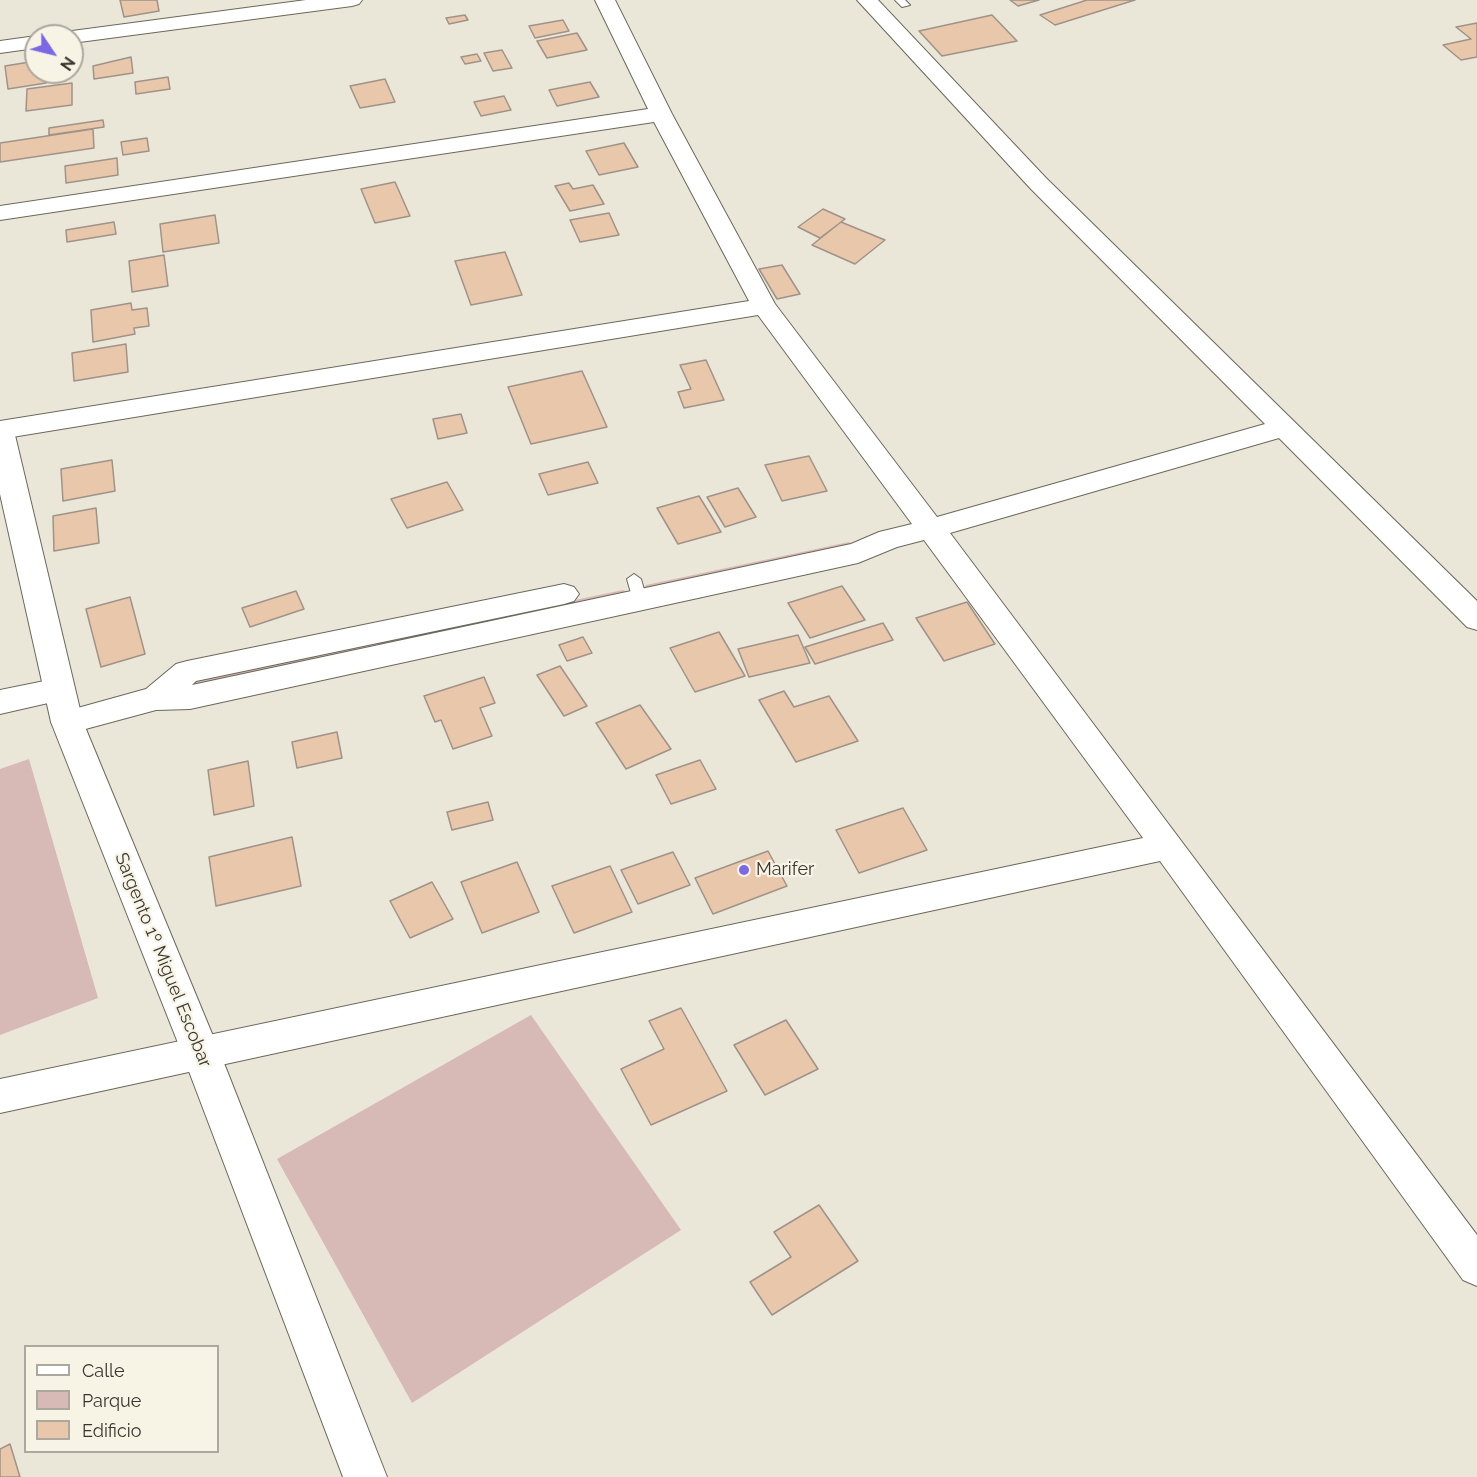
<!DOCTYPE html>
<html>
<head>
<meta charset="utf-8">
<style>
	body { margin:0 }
	#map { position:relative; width:1477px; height:1477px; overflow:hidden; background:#ebe7d8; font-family:Raleway,sans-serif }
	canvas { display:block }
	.legend { position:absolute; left:24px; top:1345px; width:195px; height:108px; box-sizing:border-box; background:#f8f4e5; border:2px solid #aba89d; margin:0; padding:8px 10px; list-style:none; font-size:18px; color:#383630 }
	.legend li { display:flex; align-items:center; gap:12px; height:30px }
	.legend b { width:30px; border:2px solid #aba89d }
	.north { position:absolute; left:24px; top:24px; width:60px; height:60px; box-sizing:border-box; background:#f8f4e5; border:2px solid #aba89d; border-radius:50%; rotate:125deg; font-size:16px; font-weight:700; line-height:24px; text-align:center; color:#383630 }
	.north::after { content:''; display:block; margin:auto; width:21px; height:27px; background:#7b68e4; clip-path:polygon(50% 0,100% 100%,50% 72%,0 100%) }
</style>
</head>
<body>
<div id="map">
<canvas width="1477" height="1477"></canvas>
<ul class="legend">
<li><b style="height:8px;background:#fff"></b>Calle</li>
<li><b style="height:16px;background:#d7b9b5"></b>Parque</li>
<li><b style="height:16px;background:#e9c7ab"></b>Edificio</li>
</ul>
<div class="north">N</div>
</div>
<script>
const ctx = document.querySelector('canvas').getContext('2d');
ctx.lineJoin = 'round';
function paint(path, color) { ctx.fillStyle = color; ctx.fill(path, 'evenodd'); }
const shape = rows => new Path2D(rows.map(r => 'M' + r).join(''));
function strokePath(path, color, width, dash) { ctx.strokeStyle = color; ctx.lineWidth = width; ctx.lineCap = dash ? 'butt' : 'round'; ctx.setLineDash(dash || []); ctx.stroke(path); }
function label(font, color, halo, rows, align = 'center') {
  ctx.font = font + ' Raleway,sans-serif'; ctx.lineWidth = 4.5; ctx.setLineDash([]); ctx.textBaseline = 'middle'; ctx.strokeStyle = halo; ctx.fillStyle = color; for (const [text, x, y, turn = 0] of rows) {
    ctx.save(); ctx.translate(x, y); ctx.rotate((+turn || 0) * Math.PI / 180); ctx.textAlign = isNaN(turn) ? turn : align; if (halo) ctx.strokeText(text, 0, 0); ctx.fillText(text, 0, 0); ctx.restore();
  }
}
paint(shape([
	[849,542,855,545,644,588,646,585],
	[623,590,628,593,438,633,441,628],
	[414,634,419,638,190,688,189,681],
	[29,759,98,998,0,1035,0,769],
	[531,1015,681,1230,412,1403,277,1159]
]), '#d7b9b5');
const building = shape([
	[120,0,157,0,159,11,124,17,120,0],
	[1010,0,1039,0,1018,6,1010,0],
	[1087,0,1135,0,1055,25,1040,15,1087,0],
	[465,15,468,20,449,24,446,18,465,15],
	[992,15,1017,41,942,56,919,31,992,15],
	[563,20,569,31,535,38,529,26,563,20],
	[1477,23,1477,57,1461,60,1443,45,1471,39,1456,27,1477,23],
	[577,33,587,50,547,58,537,41,577,33],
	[502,50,512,68,493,71,484,53,502,50],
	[477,54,481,61,465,64,461,57,477,54],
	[131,57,133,73,94,79,93,66,131,57],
	[36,61,36,72,44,72,46,83,8,89,5,66,36,61],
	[168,77,170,89,136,94,135,82,168,77],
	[385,79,395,102,360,108,350,86,385,79],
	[590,82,599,97,557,106,549,90,590,82],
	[72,83,72,105,26,111,27,89,72,83],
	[504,96,511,110,481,116,474,102,504,96],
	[103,120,104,127,49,135,49,128,103,120],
	[93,129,94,148,0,162,0,143,93,129],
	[147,138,149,151,123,155,121,142,147,138],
	[624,143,638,167,599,175,586,151,624,143],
	[117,158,118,175,66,183,65,166,117,158],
	[395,182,410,216,375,223,361,189,395,182],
	[569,183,573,189,593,185,604,204,570,211,555,186,569,183],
	[823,209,845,219,820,238,798,227,823,209],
	[609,213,619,235,580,242,570,220,609,213],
	[215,215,219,243,163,252,160,224,215,215],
	[114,222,116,234,67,242,66,230,114,222],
	[841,222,885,240,855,264,812,245,841,222],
	[505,252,522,295,471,305,455,261,505,252],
	[164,255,168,286,132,292,129,261,164,255],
	[782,265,800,294,777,299,759,269,782,265],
	[131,303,132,310,147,308,149,326,134,328,135,334,93,342,91,310,131,303],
	[126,344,128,372,74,381,72,353,126,344],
	[706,360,724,400,684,408,678,392,691,389,680,365,706,360],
	[582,371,607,427,531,444,508,387,582,371],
	[461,414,467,433,438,439,433,419,461,414],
	[809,456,827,491,782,501,765,465,809,456],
	[112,460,115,491,63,501,61,469,112,460],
	[588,462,598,483,548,495,539,474,588,462],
	[447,482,463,510,407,528,391,499,447,482],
	[738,488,756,517,725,527,707,497,738,488],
	[699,496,721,532,678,544,657,508,699,496],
	[96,508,99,543,54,551,53,516,96,508],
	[842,586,865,620,810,638,788,603,842,586],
	[296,591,304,609,250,627,242,608,296,591],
	[130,597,145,654,101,667,86,609,130,597],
	[967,602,995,644,944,661,916,618,967,602],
	[883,623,893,640,815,664,805,647,883,623],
	[719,632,745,676,695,692,670,648,719,632],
	[798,635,810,663,749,677,738,649,798,635],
	[583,637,592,653,567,661,559,645,583,637],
	[560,666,587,706,564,716,537,675,560,666],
	[484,677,495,703,480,708,492,736,453,749,441,720,435,722,424,696,484,677],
	[784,691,794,707,829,696,858,741,796,762,759,700,784,691],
	[640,705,671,749,626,769,596,723,640,705],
	[337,732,342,758,297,768,292,742,337,732],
	[700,760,716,789,671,804,656,775,700,760],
	[248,761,254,806,214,815,208,770,248,761],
	[488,802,493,820,452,830,447,812,488,802],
	[903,808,927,850,859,873,836,830,903,808],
	[292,837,301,886,216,906,209,857,292,837],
	[768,851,787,886,713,914,695,878,768,851],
	[673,852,690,885,638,904,621,870,673,852],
	[517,862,539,912,482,933,461,882,517,862],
	[610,866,632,912,574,933,552,886,610,866],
	[432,882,453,919,410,938,390,901,432,882],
	[681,1008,727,1091,651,1125,621,1069,664,1049,649,1021,681,1008],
	[786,1020,818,1069,765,1095,734,1045,786,1020],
	[819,1205,858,1261,772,1315,750,1282,791,1257,774,1232,819,1205],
	[10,1444,20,1477,0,1477,0,1449,10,1444]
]);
paint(building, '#e9c7ab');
strokePath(building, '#9f9389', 1.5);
const service = shape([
	[895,0,905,0,910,5,902,7,895,0],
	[634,574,641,579,647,600,640,605,633,600,627,579,634,574]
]);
const minor = shape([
	[306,0,362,0,359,4,352,6,72,43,72,36,62,36,65,33,72,31,306,0],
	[595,0,615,0,672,114,775,304,937,517,1265,424,1030,188,857,0,878,0,1046,178,1477,601,1477,630,1467,627,1279,438,950,533,1477,1235,1477,1286,1463,1280,1160,861,0,1113,0,1079,1143,838,924,540,897,547,858,563,190,709,156,710,67,734,56,730,51,722,56,714,146,689,176,664,187,661,564,584,574,587,579,594,574,601,564,604,196,681,192,685,851,544,879,532,912,524,758,315,0,439,0,421,749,301,654,122,0,220,0,206,648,109,595,0],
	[36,36,36,48,0,53,0,41,36,36],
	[59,678,70,682,74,690,70,698,0,714,0,690,59,678]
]);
const tertiary = shape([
	[0,422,10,425,14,431,83,722,220,1053,387,1477,343,1477,182,1053,51,722,0,494,0,422]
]);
strokePath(service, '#6b685b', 2);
strokePath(minor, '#6b685b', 2);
strokePath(tertiary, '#6b685b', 2);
paint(service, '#fff');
paint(minor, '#fff');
paint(tertiary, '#fff');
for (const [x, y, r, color] of [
	[744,870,6,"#7b68e4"]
]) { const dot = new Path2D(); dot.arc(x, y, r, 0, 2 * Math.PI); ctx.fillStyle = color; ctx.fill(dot); strokePath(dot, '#f8f4e5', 2); }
label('18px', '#383630', '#f8f4e5', [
	["Marifer",756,870]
], 'left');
label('18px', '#383630', '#f8f4e5', [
	["Sargento 1º Miguel Escobar",163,960,68]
]);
</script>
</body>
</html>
